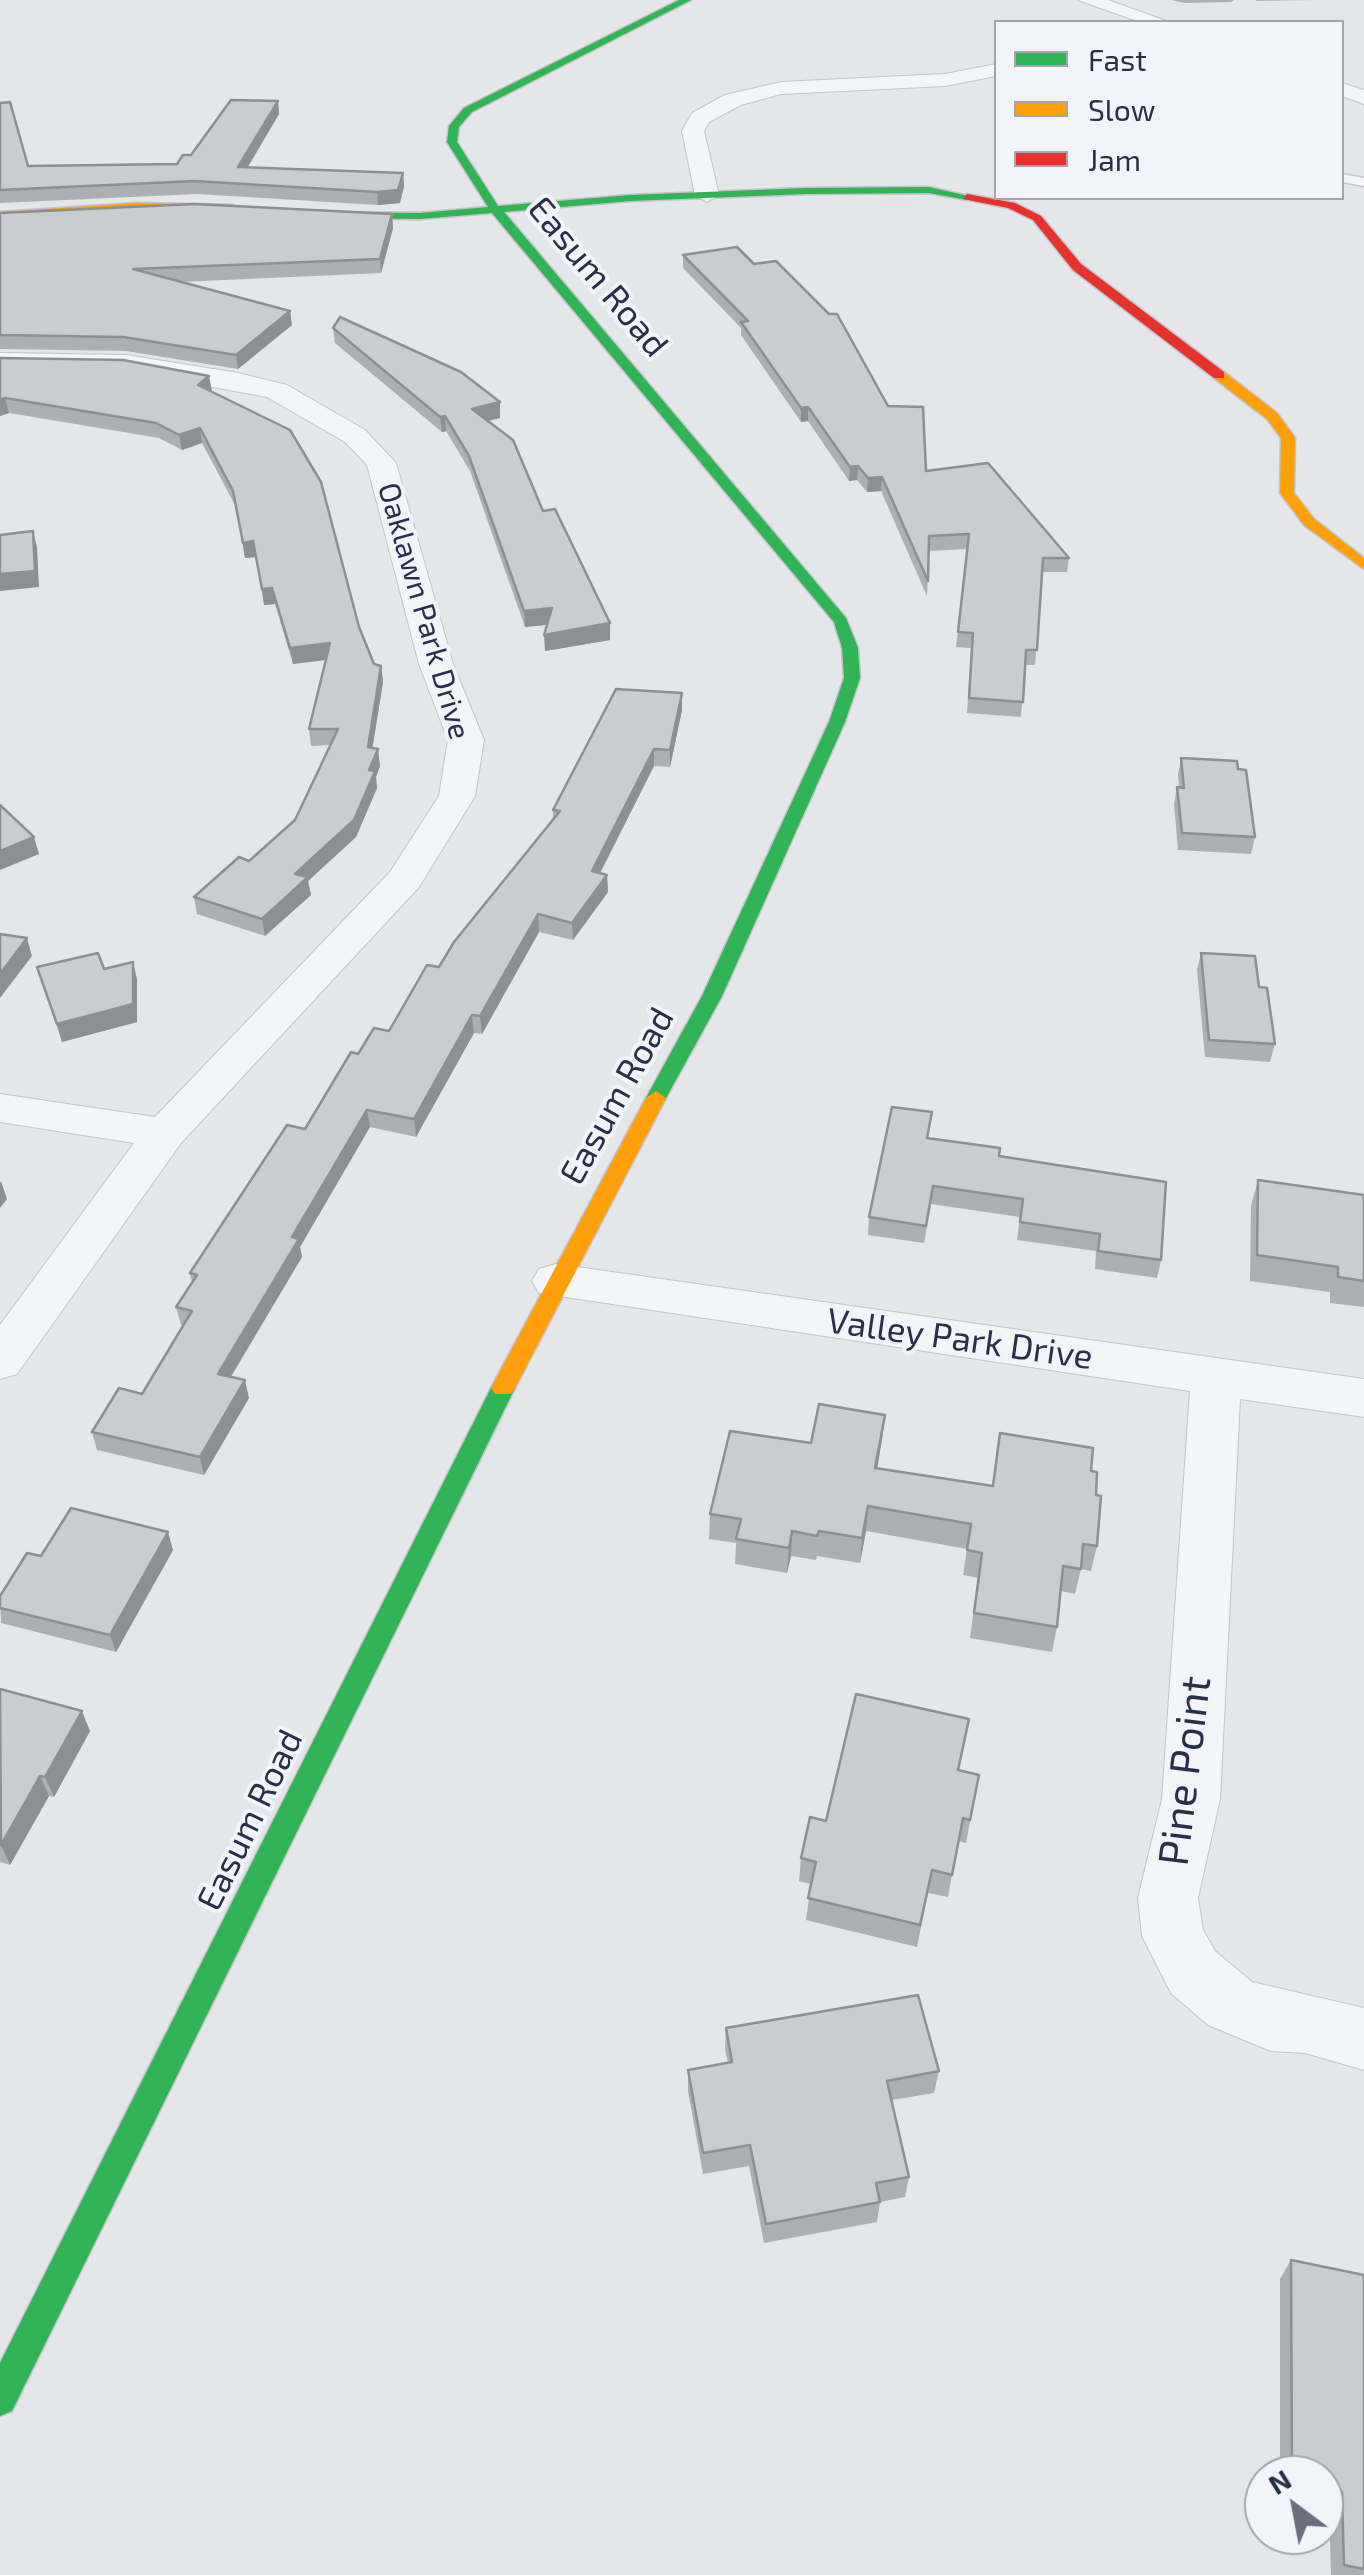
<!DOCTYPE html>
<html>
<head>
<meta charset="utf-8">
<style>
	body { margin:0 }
	#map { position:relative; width:1364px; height:2575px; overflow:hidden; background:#e5e6ea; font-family:"Exo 2",sans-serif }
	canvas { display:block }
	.legend { position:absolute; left:994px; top:20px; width:350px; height:180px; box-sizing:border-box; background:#f3f4f9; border:2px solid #a2a5b1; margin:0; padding:12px 18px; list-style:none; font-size:30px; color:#292f46 }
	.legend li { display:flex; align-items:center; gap:20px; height:50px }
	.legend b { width:50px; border:2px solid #a2a5b1 }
	.north { position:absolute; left:1244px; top:2455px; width:100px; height:100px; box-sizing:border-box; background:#f3f4f9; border:2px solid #a2a5b1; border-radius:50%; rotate:328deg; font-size:28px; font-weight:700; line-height:40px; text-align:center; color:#292f46 }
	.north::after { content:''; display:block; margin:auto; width:35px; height:45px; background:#6b6f7f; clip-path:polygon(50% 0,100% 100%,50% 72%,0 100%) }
</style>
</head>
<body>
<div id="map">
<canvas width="1364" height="2575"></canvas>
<ul class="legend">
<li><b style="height:12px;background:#30b455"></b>Fast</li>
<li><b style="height:12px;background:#ff9f0a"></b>Slow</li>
<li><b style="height:12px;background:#e5322d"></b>Jam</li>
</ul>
<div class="north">N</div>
</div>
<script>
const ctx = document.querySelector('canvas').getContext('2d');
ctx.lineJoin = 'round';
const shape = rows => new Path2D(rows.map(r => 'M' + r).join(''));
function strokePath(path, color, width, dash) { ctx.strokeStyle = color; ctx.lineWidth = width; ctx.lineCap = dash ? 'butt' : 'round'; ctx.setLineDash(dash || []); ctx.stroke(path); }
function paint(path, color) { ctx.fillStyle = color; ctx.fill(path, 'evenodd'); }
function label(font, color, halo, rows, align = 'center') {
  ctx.font = font + ' "Exo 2",sans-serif'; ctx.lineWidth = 8; ctx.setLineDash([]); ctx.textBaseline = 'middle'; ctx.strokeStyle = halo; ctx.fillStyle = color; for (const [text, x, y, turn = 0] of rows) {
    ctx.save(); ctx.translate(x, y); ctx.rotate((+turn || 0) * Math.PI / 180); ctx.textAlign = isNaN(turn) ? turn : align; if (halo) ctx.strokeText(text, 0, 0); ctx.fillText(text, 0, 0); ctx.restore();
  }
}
const lane = shape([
	[1342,174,1364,178,1364,186,1342,182,1342,174]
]);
const street = shape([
	[1078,0,1108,0,1169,22,1140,22,1078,0],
	[996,64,996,76,945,86,781,94,741,105,709,122,704,131,719,195,707,202,695,195,682,131,692,113,725,95,781,82,945,74,996,64],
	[1342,83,1364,90,1364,104,1342,96,1342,83],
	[0,353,126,355,238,373,287,385,365,430,396,463,453,664,484,740,475,796,419,887,181,1143,17,1374,0,1379,0,1325,134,1143,0,1122,0,1094,155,1117,390,872,439,796,448,740,419,664,367,465,345,442,267,397,126,371,0,369,0,353],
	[556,1264,1364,1379,1364,1417,1240,1399,1220,1799,1198,1898,1203,1930,1215,1951,1252,1982,1364,2008,1364,2070,1305,2053,1271,2051,1208,2025,1171,1993,1142,1936,1138,1898,1162,1799,1190,1391,539,1293,532,1281,539,1269,556,1264]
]);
const fast = shape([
	[679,0,691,0,472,112,459,127,457,142,498,206,630,195,806,188,929,187,973,197,967,200,929,193,806,194,630,201,504,212,846,618,858,648,860,678,845,722,722,996,666,1098,656,1105,646,1098,702,996,829,722,844,678,842,648,834,622,492,213,420,219,317,218,311,215,317,212,420,213,488,207,447,142,449,126,464,108,679,0],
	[503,1379,511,1382,515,1388,12,2411,0,2416,0,2363,491,1388,495,1382,503,1379]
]);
const slow = shape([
	[137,203,232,205,238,208,232,211,137,209,0,218,0,212,137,203],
	[1214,372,1224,372,1277,413,1295,438,1294,493,1314,519,1364,558,1364,569,1304,525,1280,493,1281,438,1267,419,1214,378,1214,372],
	[656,1091,666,1098,515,1388,511,1394,495,1394,491,1388,646,1098,656,1091]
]);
const jam = shape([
	[967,194,1015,203,1041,216,1081,264,1224,372,1224,378,1214,378,1073,270,1033,220,1008,208,963,199,967,194]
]);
strokePath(lane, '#c3c4c8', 3);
strokePath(street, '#c3c4c8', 2);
strokePath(fast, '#c3c4c8', 3);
strokePath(slow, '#c3c4c8', 3);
strokePath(jam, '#c3c4c8', 3);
paint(lane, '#f4f5f7');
paint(street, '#f4f5f7');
paint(fast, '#30b455');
paint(slow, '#ff9f0a');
paint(jam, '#e5322d');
paint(shape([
	[1171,0,1234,0,1231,2,1185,3],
	[1256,0,1314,0,1256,1],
	[278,101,279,114,248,167,403,173,404,186,400,203,378,205,197,194,0,203,0,103,28,166,177,164],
	[0,213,392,214,393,228,381,273,179,282,290,311,292,325,238,369,126,351,0,349],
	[683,255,888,406,926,471,1069,558,1067,572,1042,572,1035,665,1025,665,1021,717,967,713,971,648,956,647,968,549,929,551,927,596,881,491,867,492,857,480,849,481,808,421,801,422,741,335,741,328,683,268],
	[333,328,500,418,488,421,610,623,610,640,545,651,547,625,525,627,470,471,446,431,442,432,335,343],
	[0,358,209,376,211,392,359,627,374,664,381,666,383,682,372,748,380,766,376,777,377,788,356,837,308,881,311,895,265,936,197,914,194,897,249,861,295,820,330,745,311,746,309,729,326,660,293,664,275,604,264,605,256,557,245,558,236,507,202,443,182,450,159,438,9,413,0,416],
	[682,710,670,767,654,766,600,873,607,875,608,892,573,940,539,932,482,1034,474,1033,416,1137,370,1127,300,1247,302,1257,231,1377,249,1398,204,1475,97,1450,92,1432,142,1394,183,1326,181,1325,176,1307,192,1283,190,1273,305,1129,358,1054,389,1031,553,819,553,810],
	[1181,758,1255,837,1251,854,1178,850,1174,804,1177,787,1179,787,1178,775],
	[1201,953,1259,987,1275,1044,1270,1062,1205,1057,1197,970],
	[133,962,137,980,137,1022,62,1042,37,967,104,969],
	[929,1138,999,1156,1161,1260,1157,1278,1095,1269,1096,1251,1017,1240,1020,1217,931,1204,924,1243,868,1235,869,1217],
	[1258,1180,1364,1195,1364,1307,1330,1303,1330,1292,1250,1281,1251,1206],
	[885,1415,877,1468,992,1486,1000,1433,1091,1471,1096,1495,1097,1546,1091,1571,1081,1569,1075,1594,1061,1591,1057,1627,1052,1652,970,1638,978,1578,963,1575,967,1549,866,1531,860,1563,817,1556,816,1560,791,1556,787,1573,735,1564,736,1543,709,1539,710,1514,811,1443],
	[173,1550,116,1652,1,1623,0,1596,41,1556],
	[0,1689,90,1731,54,1797,49,1796,10,1865,0,1862],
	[959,1770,979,1775,966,1843,958,1841,948,1897,928,1893,917,1947,806,1920,811,1884,799,1881,801,1858,826,1821],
	[726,2028,939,2071,934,2093,892,2100,909,2177,905,2197,880,2202,877,2222,764,2243,749,2166,703,2174,688,2091,688,2070,728,2063,725,2049],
	[1291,2260,1364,2275,1364,2575,1331,2575,1329,2507,1324,2506,1324,2475,1280,2475,1280,2279]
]), '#aeafb4');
paint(shape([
	[278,101,279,114,240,180,238,167],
	[403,173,404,186,400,203,378,205,377,192],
	[392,214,393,228,381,273,380,259],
	[290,311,292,325,238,369,236,355],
	[209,376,212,391,200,400,198,385],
	[5,398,9,413,0,416,0,400],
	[500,402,500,418,473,424,472,409],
	[808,407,808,421,801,422,801,408],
	[445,416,446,431,442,432,440,417],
	[200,428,202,443,182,450,179,435],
	[858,466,857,480,849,481,850,467],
	[882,477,881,491,867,492,868,478],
	[33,531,37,547,39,587,0,591,0,574],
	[253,541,256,557,245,558,243,543],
	[272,588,275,604,264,605,262,589],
	[552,608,553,624,525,627,524,611],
	[610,623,610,640,545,651,544,635],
	[330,643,332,659,293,664,290,648],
	[381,666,383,682,370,764,368,747],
	[682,693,682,710,670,767,670,750],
	[378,749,380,766,376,777,377,788,356,837,308,881,311,895,265,936,262,919,369,770],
	[654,749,654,766,592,889,592,871],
	[34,837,39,854,0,870,0,851],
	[607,875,608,892,573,940,572,923],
	[538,914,539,932,482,1034,480,1016],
	[27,938,32,956,0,998,0,974],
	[133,962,137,980,137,1022,62,1042,57,1024],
	[472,1015,474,1033,416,1137,414,1119],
	[367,1110,370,1127,300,1247,302,1257,222,1391,218,1374,292,1237],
	[1,1181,7,1199,0,1208,0,1183],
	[245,1380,249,1398,204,1475,200,1457],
	[885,1415,882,1440,873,1493,875,1468],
	[868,1506,866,1531,860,1563,862,1538],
	[792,1531,791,1556,787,1573,789,1548],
	[168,1532,173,1550,116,1652,110,1635],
	[82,1711,90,1731,54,1797,45,1777],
	[40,1776,49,1796,10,1865,1,1845]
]), '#8d8f92');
const building = shape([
	[231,100,278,101,238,167,403,173,398,190,377,192,195,181,0,190,0,103,10,102,28,166,177,164,183,155,191,155,231,100],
	[195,204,392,214,380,259,133,269,290,311,236,355,123,337,0,335,0,213,195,204],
	[737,247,754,264,776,261,829,314,837,314,888,406,923,407,926,471,988,463,1069,558,1043,558,1037,650,1026,650,1023,702,969,698,973,633,958,632,969,534,929,536,928,581,882,477,868,478,858,466,850,467,808,407,801,408,741,322,748,321,683,255,737,247],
	[340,317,461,372,500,402,472,409,513,440,543,511,555,509,610,623,544,635,552,608,524,611,469,456,445,416,440,417,333,328,340,317],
	[0,358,123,360,209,376,198,385,290,430,321,482,359,627,374,664,381,666,368,747,378,749,369,770,375,771,354,820,295,874,308,877,262,919,194,897,239,857,249,861,295,820,338,729,309,729,330,643,290,648,272,588,262,589,253,541,243,543,233,491,200,428,179,435,156,423,5,398,0,400,0,358],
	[33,531,35,571,0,574,0,535,33,531],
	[616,689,682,693,670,750,654,749,592,871,607,875,572,923,538,914,480,1016,472,1015,414,1119,367,1110,292,1237,299,1239,218,1374,245,1380,200,1457,92,1432,119,1388,142,1394,192,1311,176,1307,197,1275,190,1273,287,1125,305,1129,351,1052,358,1054,374,1028,389,1031,427,965,439,967,454,942,560,811,553,810,616,689],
	[1181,758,1237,761,1238,769,1246,770,1255,837,1182,833,1177,787,1184,788,1181,758],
	[0,805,34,837,0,851,0,805],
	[0,934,27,938,0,974,0,934],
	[98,953,104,969,133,962,133,1004,57,1024,37,967,98,953],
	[1201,953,1255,956,1259,987,1267,988,1275,1044,1209,1040,1201,953],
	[892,1107,932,1112,927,1138,1000,1148,999,1156,1166,1182,1161,1260,1098,1251,1100,1234,1020,1222,1023,1199,933,1186,926,1226,869,1217,892,1107],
	[1258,1180,1364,1195,1364,1281,1338,1277,1338,1267,1257,1255,1258,1180],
	[819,1404,885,1415,875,1468,993,1486,1000,1433,1093,1448,1091,1471,1097,1472,1096,1495,1101,1496,1097,1546,1083,1544,1081,1569,1063,1566,1057,1627,974,1613,982,1553,967,1550,971,1524,868,1506,862,1538,819,1531,817,1536,792,1531,789,1548,736,1539,741,1519,710,1514,730,1431,811,1443,819,1404],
	[71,1508,168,1532,110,1635,0,1608,0,1596,27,1553,41,1556,71,1508],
	[0,1689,82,1711,45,1777,40,1776,1,1845,0,1689],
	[856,1694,969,1719,958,1770,979,1775,970,1820,963,1818,952,1875,932,1870,920,1925,808,1898,816,1862,801,1858,810,1817,826,1821,856,1694],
	[918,1995,939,2071,887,2081,909,2177,876,2183,880,2202,766,2224,750,2145,703,2153,688,2070,732,2062,726,2028,918,1995],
	[1291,2260,1364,2275,1364,2569,1344,2565,1342,2492,1324,2487,1324,2475,1292,2475,1291,2260]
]);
paint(building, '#caccd1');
strokePath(building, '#8d8f92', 2.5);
label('30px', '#292f46', '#f3f4f9', [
	["Oaklawn Park Drive",424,611,74]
]);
label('35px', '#292f46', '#f3f4f9', [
	["Easum Road",598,277,50],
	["Easum Road",617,1096,-61],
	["Valley Park Drive",960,1339,8],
	["Easum Road",250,1820,-64]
]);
label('42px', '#292f46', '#f3f4f9', [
	["Pine Point",1185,1771,-83]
]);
</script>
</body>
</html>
